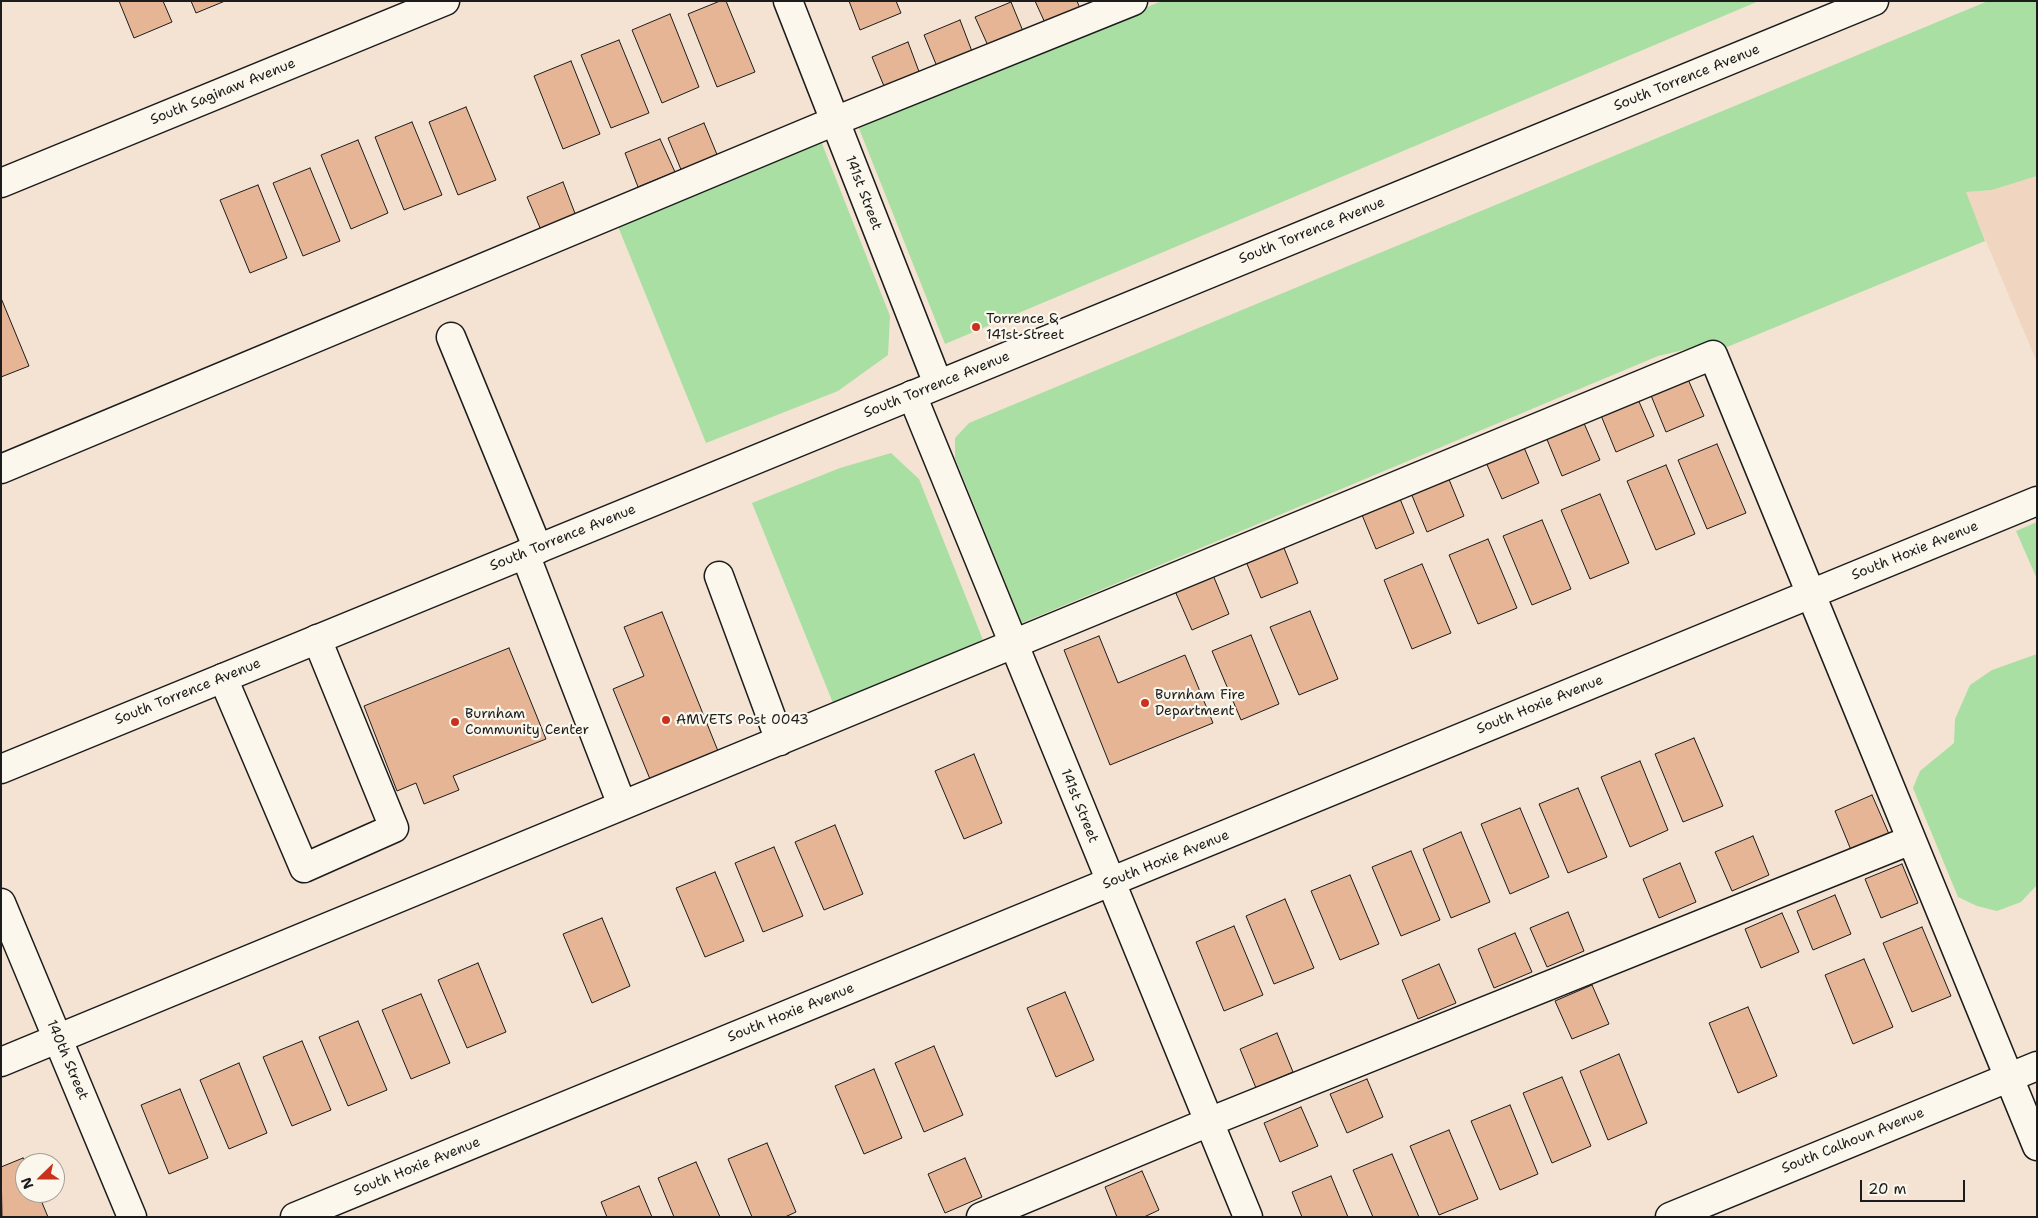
<!DOCTYPE html>
<html>
<head>
<meta charset="utf-8">
<style>
	body { margin:0 }
	#map { position:relative; width:2038px; height:1218px; overflow:hidden; background:#f4e3d2; font-family:"Shantell Sans",sans-serif }
	canvas { display:block }
	.frame { position:absolute; inset:0; border:2px solid #1c1c1c; pointer-events:none }
	.north { position:absolute; left:15px; top:1153px; width:50px; height:50px; box-sizing:border-box; background:#fbf7ec; border:1px solid #a29f99; border-radius:50%; rotate:248deg; font-size:14px; font-weight:700; line-height:20px; text-align:center; color:#1c1c1c }
	.north::after { content:''; display:block; margin:auto; width:18px; height:22px; background:#c8321e; clip-path:polygon(50% 0,100% 100%,50% 72%,0 100%) }
	.scale { position:absolute; left:1860px; top:1180px; width:105px; height:22px; box-sizing:border-box; border:2px solid #1c1c1c; border-top:0; padding-left:6px; font-size:15px; line-height:18px; white-space:nowrap; color:#1c1c1c; -webkit-text-stroke:4px #fbf7ec; paint-order:stroke }
</style>
</head>
<body>
<div id="map">
<canvas width="2038" height="1218"></canvas>
<div class="frame"></div>
<div class="north">N</div>
<div class="scale">20 m</div>
</div>
<script>
const ctx = document.querySelector('canvas').getContext('2d');
ctx.lineJoin = 'round';
function paint(path, color) { ctx.fillStyle = color; ctx.fill(path, 'evenodd'); }
const shape = rows => new Path2D(rows.map(r => 'M' + r).join(''));
function strokePath(path, color, width, dash) { ctx.strokeStyle = color; ctx.lineWidth = width; ctx.lineCap = dash ? 'butt' : 'round'; ctx.setLineDash(dash || []); ctx.stroke(path); }
function label(font, color, halo, rows, align = 'center') {
  ctx.font = font + ' "Shantell Sans",sans-serif'; ctx.lineWidth = 4.5; ctx.setLineDash([]); ctx.textBaseline = 'middle'; ctx.strokeStyle = halo; ctx.fillStyle = color; for (const [text, x, y, turn = 0] of rows) {
    ctx.save(); ctx.translate(x, y); ctx.rotate((+turn || 0) * Math.PI / 180); ctx.textAlign = isNaN(turn) ? turn : align; if (halo) ctx.strokeText(text, 0, 0); ctx.fillText(text, 0, 0); ctx.restore();
  }
}
paint(shape([
	[2037,176,2037,362,1965,192,1992,190]
]), '#f0d5c0');
paint(shape([
	[1162,1,1759,1,945,344,858,126],
	[1988,1,2037,1,2037,176,1992,190,1966,192,1985,241,1715,352,1696,347,1658,356,1022,623,955,458,955,438,969,423],
	[821,141,890,316,888,355,838,391,706,443,617,224],
	[891,453,919,479,983,640,833,703,752,503,840,468],
	[2037,522,2037,579,2016,531],
	[2037,654,2037,885,2021,902,1997,911,1977,906,1958,897,1913,788,1920,771,1954,743,1955,719,1970,685,1992,670]
]), '#a9dfa2');
const building = shape([
	[119,1,163,1,172,22,134,38,119,1],
	[191,1,225,1,196,13,191,1],
	[720,1,726,1,755,72,717,87,688,14,720,1],
	[849,1,896,1,901,13,860,30,849,1],
	[1035,1,1077,1,1081,11,1046,25,1035,1],
	[1011,2,1025,36,990,50,975,17,1011,2],
	[670,14,699,87,662,103,632,30,670,14],
	[960,20,973,54,938,69,924,35,960,20],
	[619,40,649,113,611,128,581,55,619,40],
	[908,42,921,77,886,91,872,57,908,42],
	[571,61,600,134,563,149,534,76,571,61],
	[466,107,496,180,458,195,429,122,466,107],
	[412,122,442,195,404,210,375,137,412,122],
	[704,123,718,157,682,172,668,138,704,123],
	[660,139,675,172,638,187,625,153,660,139],
	[358,140,388,213,351,229,321,155,358,140],
	[310,168,340,241,303,256,273,183,310,168],
	[563,182,576,216,541,230,527,197,563,182],
	[258,185,287,258,250,273,220,200,258,185],
	[1,298,29,366,1,377,1,298],
	[1687,377,1704,416,1666,432,1650,393,1687,377],
	[1637,397,1654,436,1616,452,1600,413,1637,397],
	[1583,421,1600,460,1562,476,1546,437,1583,421],
	[1717,444,1746,513,1707,529,1678,460,1717,444],
	[1523,445,1539,483,1502,499,1485,460,1523,445],
	[1666,465,1695,534,1656,550,1627,481,1666,465],
	[1448,477,1464,516,1427,532,1411,493,1448,477],
	[1398,494,1414,533,1376,549,1360,510,1398,494],
	[1600,494,1629,563,1590,579,1561,510,1600,494],
	[1542,520,1571,589,1532,605,1503,536,1542,520],
	[1488,539,1517,608,1478,624,1449,555,1488,539],
	[1282,543,1298,583,1261,598,1245,559,1282,543],
	[1422,564,1451,633,1412,649,1384,580,1422,564],
	[1213,575,1229,614,1192,630,1175,591,1213,575],
	[1310,611,1338,679,1299,695,1270,627,1310,611],
	[662,612,718,751,650,779,613,689,644,676,624,627,662,612],
	[1251,635,1279,704,1241,720,1212,651,1251,635],
	[1099,636,1118,683,1185,655,1213,723,1110,765,1064,650,1099,636],
	[509,648,546,739,453,776,459,790,424,804,416,783,397,791,364,706,509,648],
	[1694,738,1723,806,1683,822,1655,754,1694,738],
	[974,754,1002,823,964,839,935,771,974,754],
	[1640,761,1668,830,1630,847,1601,777,1640,761],
	[1578,788,1607,857,1568,873,1539,804,1578,788],
	[1872,795,1889,834,1851,850,1835,811,1872,795],
	[1520,808,1549,877,1510,894,1481,824,1520,808],
	[835,825,863,894,824,910,795,842,835,825],
	[1461,832,1490,902,1451,918,1423,849,1461,832],
	[1753,836,1769,875,1732,891,1715,852,1753,836],
	[774,847,803,916,763,932,735,863,774,847],
	[1411,851,1440,920,1401,936,1372,867,1411,851],
	[1680,863,1696,902,1659,918,1643,879,1680,863],
	[1902,864,1918,903,1881,918,1865,879,1902,864],
	[715,872,744,941,705,957,676,888,715,872],
	[1350,875,1379,944,1340,960,1311,891,1350,875],
	[1835,895,1851,934,1813,950,1797,911,1835,895],
	[1285,899,1314,968,1274,984,1246,916,1285,899],
	[1568,912,1584,951,1547,967,1530,928,1568,912],
	[1782,913,1799,952,1761,968,1745,929,1782,913],
	[602,918,630,986,592,1003,563,934,602,918],
	[1234,926,1263,995,1224,1011,1196,942,1234,926],
	[1922,927,1951,996,1912,1012,1883,943,1922,927],
	[1515,933,1532,972,1494,988,1478,949,1515,933],
	[1864,959,1893,1027,1853,1044,1825,975,1864,959],
	[478,963,506,1032,467,1048,438,980,478,963],
	[1439,964,1456,1003,1418,1019,1402,980,1439,964],
	[1592,985,1609,1024,1572,1039,1555,1001,1592,985],
	[1065,992,1094,1060,1056,1077,1027,1008,1065,992],
	[421,994,450,1063,411,1079,382,1010,421,994],
	[1748,1007,1777,1076,1738,1093,1709,1023,1748,1007],
	[358,1021,387,1090,348,1106,319,1037,358,1021],
	[1277,1033,1293,1072,1256,1088,1240,1049,1277,1033],
	[302,1041,331,1110,292,1126,263,1057,302,1041],
	[934,1046,963,1115,924,1132,895,1063,934,1046],
	[1619,1054,1647,1123,1608,1140,1580,1071,1619,1054],
	[239,1063,267,1133,229,1149,200,1080,239,1063],
	[874,1069,902,1138,864,1154,835,1086,874,1069],
	[1562,1077,1591,1146,1552,1163,1523,1093,1562,1077],
	[1367,1079,1383,1117,1347,1133,1330,1094,1367,1079],
	[180,1089,208,1158,169,1174,141,1105,180,1089],
	[1510,1105,1538,1174,1500,1190,1471,1121,1510,1105],
	[1301,1107,1318,1146,1280,1162,1264,1123,1301,1107],
	[1449,1130,1478,1199,1439,1215,1410,1146,1449,1130],
	[767,1143,796,1212,785,1217,752,1217,728,1159,767,1143],
	[1392,1154,1419,1217,1373,1217,1353,1170,1392,1154],
	[23,1158,26,1163,25,1193,38,1193,48,1217,2,1217,1,1167,23,1158],
	[965,1158,982,1197,945,1213,928,1174,965,1158],
	[696,1162,720,1217,674,1217,658,1178,696,1162],
	[1142,1171,1159,1210,1144,1217,1117,1217,1105,1187,1142,1171],
	[1331,1176,1348,1217,1302,1217,1292,1192,1331,1176],
	[639,1186,652,1217,607,1217,601,1202,639,1186]
]);
paint(building, '#e5b596');
strokePath(building, '#1c1c1c', 1);
const minor = shape([
	[788,1,938,384],
	[1,183,445,1],
	[451,337,538,549],
	[912,395,1248,1217],
	[1,469,835,121,1133,1],
	[525,554,622,805],
	[719,576,780,741],
	[223,678,304,868,394,828,317,639],
	[1,903,132,1217],
	[1,1062,1713,355,2037,1146],
	[295,1217,2037,501],
	[981,1217,1209,1122,1911,840],
	[1670,1217,2037,1066]
]);
const major = shape([
	[1,769,1874,1]
]);
strokePath(minor, '#1c1c1c', 31);
strokePath(major, '#1c1c1c', 31);
strokePath(minor, '#fbf7ec', 28);
strokePath(major, '#fbf7ec', 28);
for (const [x, y, r, color] of [
	[976,327,5,"#c8321e"],
	[1145,703,5,"#c8321e"],
	[666,720,5,"#c8321e"],
	[455,722,5,"#c8321e"]
]) { const dot = new Path2D(); dot.arc(x, y, r, 0, 2 * Math.PI); ctx.fillStyle = color; ctx.fill(dot); strokePath(dot, '#fbf7ec', 2); }
label('14px', '#1c1c1c', '#fbf7ec', [
	["South Torrence Avenue",1687,78,-22],
	["South Saginaw Avenue",223,92,-22],
	["141st Street",863,193,69],
	["South Torrence Avenue",1312,231,-22],
	["South Torrence Avenue",937,385,-22],
	["South Torrence Avenue",563,538,-22],
	["South Hoxie Avenue",1915,551,-22],
	["South Torrence Avenue",188,692,-22],
	["South Hoxie Avenue",1540,705,-22],
	["141st Street",1079,806,68],
	["South Hoxie Avenue",1166,860,-22],
	["South Hoxie Avenue",791,1013,-22],
	["140th Street",67,1060,67],
	["South Calhoun Avenue",1853,1141,-22],
	["South Hoxie Avenue",417,1167,-22]
]);
label('14px', '#1c1c1c', '#fbf7ec', [
	["Torrence &",986,319],
	["141st Street",986,335],
	["Burnham Fire",1155,695],
	["Department",1155,711],
	["Burnham",465,714],
	["Community Center",465,730],
	["AMVETS Post 0043",676,720]
], 'left');
</script>
</body>
</html>
